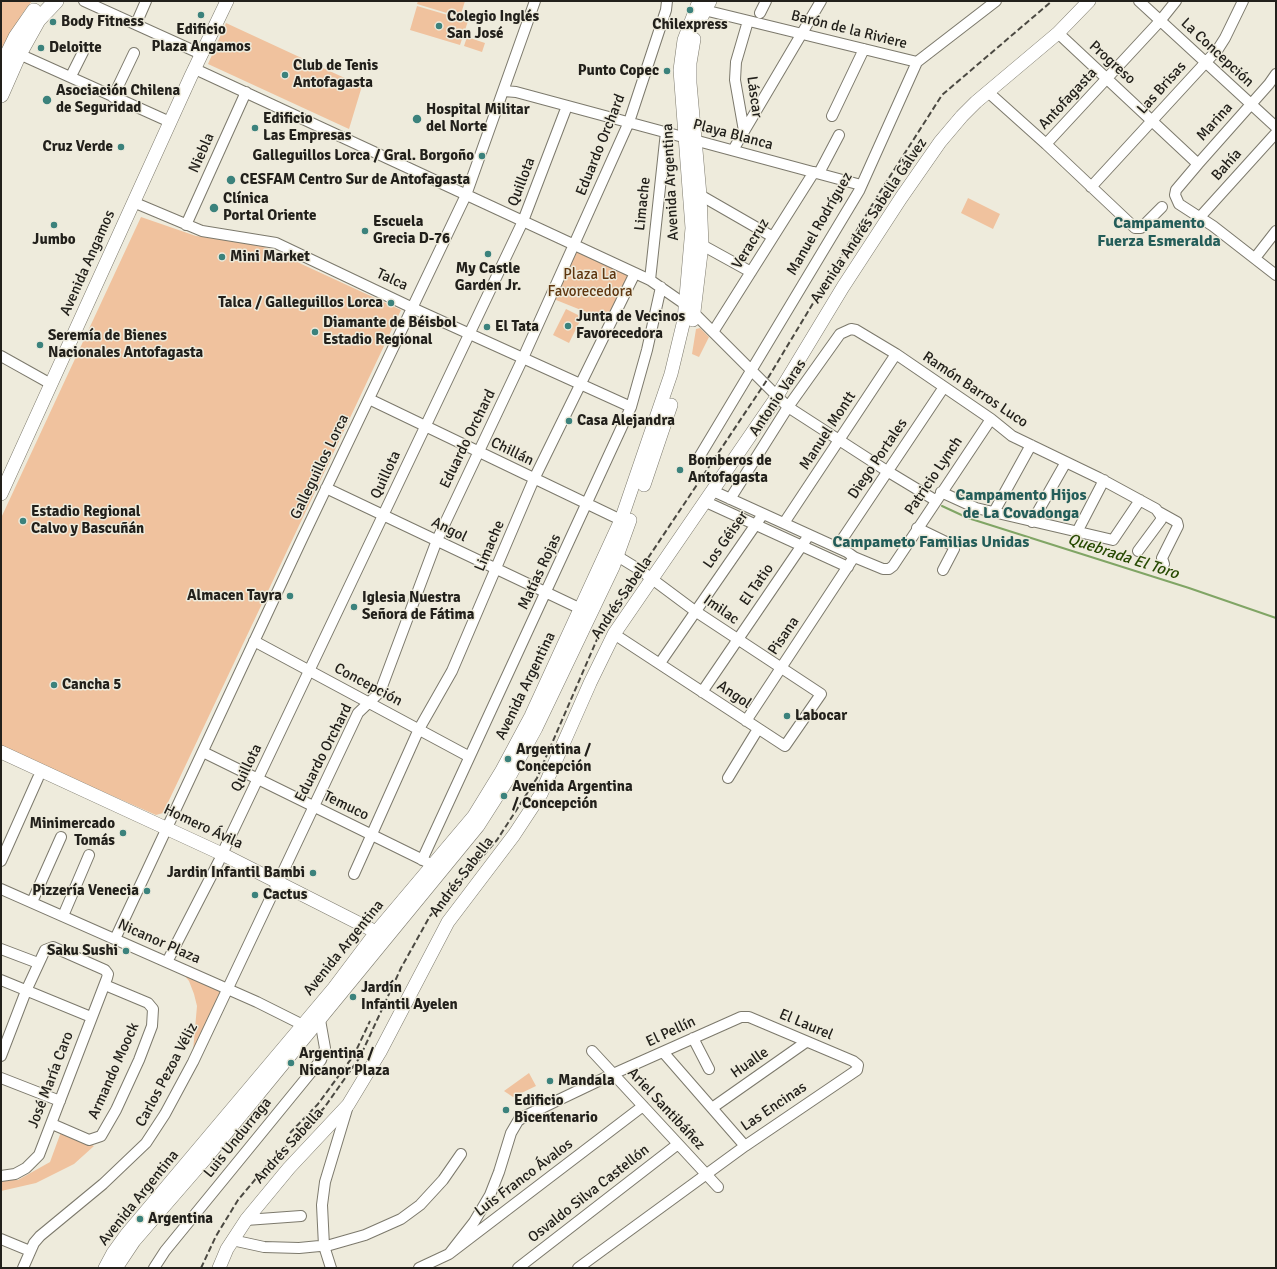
<!DOCTYPE html>
<html>
<head>
<meta charset="utf-8">
<style>
	body { margin:0 }
	#map { position:relative; width:1277px; height:1269px; overflow:hidden; background:#eeebdc; font-family:Signika,sans-serif }
	canvas { display:block }
	.frame { position:absolute; inset:0; border:2px solid #22201b; pointer-events:none }
</style>
</head>
<body>
<div id="map">
<canvas width="1277" height="1269"></canvas>
<div class="frame"></div>
</div>
<script>
const ctx = document.querySelector('canvas').getContext('2d');
ctx.lineJoin = 'round';
function paint(path, color) { ctx.fillStyle = color; ctx.fill(path, 'evenodd'); }
const shape = rows => new Path2D(rows.map(r => 'M' + r).join(''));
function strokePath(path, color, width, dash) { ctx.strokeStyle = color; ctx.lineWidth = width; ctx.lineCap = dash ? 'butt' : 'round'; ctx.setLineDash(dash || []); ctx.stroke(path); }
function label(font, color, halo, rows, align = 'center') {
  ctx.font = font + ' Signika,sans-serif'; ctx.lineWidth = 3; ctx.setLineDash([]); ctx.textBaseline = 'middle'; ctx.strokeStyle = halo; ctx.fillStyle = color; for (const [text, x, y, turn = 0] of rows) {
    ctx.save(); ctx.translate(x, y); ctx.rotate((+turn || 0) * Math.PI / 180); ctx.textAlign = isNaN(turn) ? turn : align; if (halo) ctx.strokeText(text, 0, 0); ctx.fillText(text, 0, 0); ctx.restore();
  }
}
paint(shape([
	[1,1,32,1,22,14,1,61],
	[418,1,465,1,460,17,417,4],
	[417,6,468,21,460,45,410,30],
	[226,23,362,86,349,129,208,64],
	[467,37,485,43,482,52,464,46],
	[968,198,1000,214,993,229,961,213],
	[141,217,196,236,256,243,401,310,163,813,156,815,1,747,1,518],
	[575,245,635,273,611,322,551,298],
	[566,309,582,317,569,343,553,335],
	[700,328,709,337,699,357,692,354,696,329],
	[178,968,224,989,193,1051,197,1006,194,994,189,981],
	[529,1073,536,1086,513,1097,504,1091],
	[61,1132,94,1146,74,1164,36,1183,1,1191,1,1180,18,1180,50,1162]
]), '#f0c29e');
strokePath(shape([
	[942,506,968,518,1189,588,1276,618]
]), '#80a565', 2);
const minor = shape([
	[84,1,201,54],
	[1139,1,1276,127],
	[704,10,917,62],
	[760,13,766,1],
	[136,24,146,1],
	[1058,33,1198,164],
	[16,49,19,54,170,122],
	[195,69,650,280,686,305,788,407,887,471,935,500],
	[1276,74,1269,84,1198,164,1176,190,1175,195,1179,204,1213,226,1276,275],
	[71,76,83,52],
	[504,91,516,92,861,185],
	[988,92,1046,144,1135,228,1141,228,1162,207],
	[113,97,134,53],
	[832,116,864,49],
	[744,131,735,80,736,62,748,21],
	[1046,144,1160,21,1176,1],
	[733,150,821,1],
	[819,173,839,135],
	[1091,187,1218,49,1225,38,1243,1],
	[700,195,773,237],
	[133,202,202,231,276,243,419,311,631,407],
	[1200,217,1276,133],
	[186,225,246,92],
	[702,245,751,272],
	[1255,258,1276,231],
	[650,280,666,132],
	[713,332,814,172],
	[1,356,51,384],
	[369,399,621,520],
	[698,459,859,191,917,62,996,1],
	[326,488,581,609],
	[713,491,847,552,854,557,883,569,889,569,893,566,991,419],
	[941,492,976,508,1113,540,1140,500],
	[730,499,788,407,840,334,851,329,856,330,896,354,991,419,1012,436,1099,478,1156,509,1161,516,1161,520,1138,551],
	[706,502,848,567],
	[994,512,1031,445],
	[1159,512,1177,522,1178,526,1162,558,1164,564],
	[1032,522,1066,462],
	[784,523,896,354],
	[917,528,952,545,954,549,943,570],
	[1077,532,1104,480],
	[837,547,944,387],
	[614,551,622,559,640,570,695,611,821,694,785,746,614,634],
	[254,641,468,756],
	[660,663,763,514],
	[702,692,809,535],
	[746,721,854,557],
	[203,752,427,862],
	[728,778,758,729],
	[222,854,523,221,567,106],
	[422,860,631,407,647,350,661,287],
	[1,861,38,778],
	[354,874,419,729,452,671,534,479,635,273],
	[1,889,257,1002,303,1025],
	[32,902,61,837],
	[63,916,89,855],
	[115,939,302,539,466,195,535,1],
	[1,949,38,963],
	[167,962,219,861],
	[1,980,91,1017],
	[693,1038,709,1069],
	[592,1051,718,1187],
	[663,1052,745,1146],
	[1,1056,26,991,45,950,53,947,105,970,108,974,107,978,39,1155,26,1168,15,1174,1,1176],
	[1,1078,60,1101],
	[712,1108,806,1042],
	[52,1124,89,1140,101,1136,116,1110,139,1060,152,1026,153,1009,148,1003,105,985],
	[246,1220,301,1216],
	[1,1239,30,1251],
	[232,1240,264,1247,299,1248,330,1245,365,1235,401,1219,420,1205,443,1180,461,1154],
	[449,1254,474,1222,490,1195,499,1172,511,1133,518,1121,525,1116,613,1074,741,1017,749,1017,853,1061,858,1065,857,1070,745,1146,578,1268],
	[23,1268,34,1243,40,1236,103,1184,146,1143,165,1114,193,1062,358,713,380,692,437,540,523,358,629,122,666,10,667,1],
	[154,1268,165,1251,321,1060,325,1048,320,1020],
	[331,1268,324,1246,322,1205,325,1182,347,1109],
	[419,1268,449,1254,643,1106],
	[518,1268,678,1144]
]);
const major = shape([
	[700,20,710,1],
	[693,320,702,245,700,195,690,83,690,63,694,39],
	[644,485,671,405],
	[1,494,191,76,227,1],
	[1,752,222,854,384,936],
	[105,1268,113,1253,126,1235,334,988,377,931,474,816,501,772,531,716,621,520,671,374,684,320,692,228,680,70,684,40,699,1],
	[116,1268,134,1241,206,1158,478,826,508,779,536,728,613,567,630,520],
	[219,1268,227,1249,246,1220,289,1168,348,1105,380,1052,448,922,514,835,541,794,590,683,614,634,774,401,843,287,901,198,940,142,962,116,976,102,1058,33,1089,1]
]);
const highway = shape([
	[1,68,16,37,34,11],
	[1,95,19,54,38,20,56,1]
]);
strokePath(minor, '#7c796c', 12);
strokePath(major, '#7c796c', 14);
strokePath(highway, '#7c796c', 16);
strokePath(minor, '#fff', 10);
strokePath(major, '#fff', 13);
strokePath(highway, '#fff', 15);
strokePath(shape([
	[290,1133,318,1104,354,1055,370,1021],
	[201,1268,216,1236,238,1200,269,1163,324,1108,360,1057,401,968,430,916,497,840,537,778,598,637,640,570,765,383,880,192,942,95,1052,1]
]), '#4b4942', 2, [6, 3]);
for (const [x, y, r, color] of [
	[690,10,4,"#3b827c"],
	[201,15,4,"#3b827c"],
	[53,22,4,"#3b827c"],
	[439,26,4,"#3b827c"],
	[41,48,4,"#3b827c"],
	[667,71,4,"#3b827c"],
	[285,75,4,"#3b827c"],
	[47,100,5,"#3b827c"],
	[417,119,5,"#3b827c"],
	[255,128,4,"#3b827c"],
	[121,147,4,"#3b827c"],
	[482,156,4,"#3b827c"],
	[231,180,5,"#3b827c"],
	[214,208,5,"#3b827c"],
	[54,225,4,"#3b827c"],
	[365,231,4,"#3b827c"],
	[488,254,4,"#3b827c"],
	[222,257,4,"#3b827c"],
	[391,303,4,"#3b827c"],
	[568,326,4,"#3b827c"],
	[487,327,4,"#3b827c"],
	[315,332,4,"#3b827c"],
	[40,345,4,"#3b827c"],
	[569,421,4,"#3b827c"],
	[680,470,4,"#3b827c"],
	[23,521,4,"#3b827c"],
	[290,596,4,"#3b827c"],
	[354,607,4,"#3b827c"],
	[54,685,4,"#3b827c"],
	[787,716,4,"#3b827c"],
	[508,759,4,"#3b827c"],
	[504,796,4,"#3b827c"],
	[123,833,4,"#3b827c"],
	[313,873,4,"#3b827c"],
	[147,891,4,"#3b827c"],
	[255,895,4,"#3b827c"],
	[126,951,4,"#3b827c"],
	[353,997,4,"#3b827c"],
	[291,1063,4,"#3b827c"],
	[550,1081,4,"#3b827c"],
	[506,1110,4,"#3b827c"],
	[140,1219,4,"#3b827c"]
]) { const dot = new Path2D(); dot.arc(x, y, r, 0, 2 * Math.PI); ctx.fillStyle = color; ctx.fill(dot); strokePath(dot, '#eeebdc', 1.5); }
label('bold 15px', '#22201b', '#eeebdc', [
	["Colegio Inglés",447,17],
	["San José",447,34],
	["Body Fitness",61,22],
	["Chilexpress",690,25,"center"],
	["Edificio",201,30,"center"],
	["Plaza Angamos",201,47,"center"],
	["Deloitte",49,48],
	["Club de Tenis",293,66],
	["Antofagasta",293,83],
	["Punto Copec",659,71,"right"],
	["Asociación Chilena",56,91],
	["de Seguridad",56,108],
	["Hospital Militar",426,110],
	["del Norte",426,127],
	["Edificio",263,119],
	["Las Empresas",263,136],
	["Cruz Verde",113,147,"right"],
	["Galleguillos Lorca / Gral. Borgoño",474,156,"right"],
	["CESFAM Centro Sur de Antofagasta",240,180],
	["Clínica",223,199],
	["Portal Oriente",223,216],
	["Escuela",373,222],
	["Grecia D-76",373,239],
	["Jumbo",54,240,"center"],
	["Mini Market",230,257],
	["My Castle",488,269,"center"],
	["Garden Jr.",488,286,"center"],
	["Talca / Galleguillos Lorca",383,303,"right"],
	["Junta de Vecinos",576,317],
	["Favorecedora",576,334],
	["Diamante de Béisbol",323,323],
	["Estadio Regional",323,340],
	["El Tata",495,327],
	["Seremía de Bienes",48,336],
	["Nacionales Antofagasta",48,353],
	["Casa Alejandra",577,421],
	["Bomberos de",688,461],
	["Antofagasta",688,478],
	["Estadio Regional",31,512],
	["Calvo y Bascuñán",31,529],
	["Almacen Tayra",282,596,"right"],
	["Iglesia Nuestra",362,598],
	["Señora de Fátima",362,615],
	["Cancha 5",62,685],
	["Labocar",795,716],
	["Argentina /",516,750],
	["Concepción",516,767],
	["Avenida Argentina",512,787],
	["/ Concepción",512,804],
	["Minimercado",115,824,"right"],
	["Tomás",115,841,"right"],
	["Jardin Infantil Bambi",305,873,"right"],
	["Pizzería Venecia",139,891,"right"],
	["Cactus",263,895],
	["Saku Sushi",118,951,"right"],
	["Jardín",361,988],
	["Infantil Ayelen",361,1005],
	["Argentina /",299,1054],
	["Nicanor Plaza",299,1071],
	["Mandala",558,1081],
	["Edificio",514,1101],
	["Bicentenario",514,1118],
	["Argentina",148,1219]
], 'left');
label('15px', '#22201b', '#eeebdc', [
	["Barón de la Riviere",849,30,14],
	["La Concepción",1217,53,43],
	["Progreso",1112,63,42],
	["Las Brisas",1162,88,-48],
	["Láscar",754,97,82],
	["Antofagasta",1068,99,-47],
	["Marina",1215,122,-48],
	["Playa Blanca",733,135,15],
	["Eduardo Orchard",601,145,-68],
	["Niebla",202,153,-66],
	["Bahía",1227,165,-48],
	["Quillota",522,182,-69],
	["Avenida Argentina",671,182,-93],
	["Limache",643,204,-84],
	["Avenida Andrés Sabella Gálvez",869,221,-56],
	["Manuel Rodríguez",820,224,-60],
	["Veracruz",751,244,-58],
	["Avenida Angamos",88,263,-66],
	["Talca",392,280,25],
	["Ramón Barros Luco",975,390,34],
	["Antonio Varas",778,398,-56],
	["Manuel Montt",828,431,-57],
	["Eduardo Orchard",468,439,-64],
	["Chillán",512,452,26],
	["Diego Portales",878,459,-56],
	["Galleguillos Lorca",320,467,-64],
	["Quillota",386,475,-65],
	["Patricio Lynch",934,476,-56],
	["Angol",449,530,26],
	["Los Géiser",726,540,-55],
	["Limache",490,546,-67],
	["Matías Rojas",540,572,-65],
	["El Tatio",757,585,-55],
	["Andrés Sabella",622,598,-56],
	["Imilac",721,610,35],
	["Pisana",784,636,-56],
	["Concepción",368,685,28],
	["Avenida Argentina",526,686,-64],
	["Angol",734,695,34],
	["Eduardo Orchard",324,753,-63],
	["Quillota",247,768,-64],
	["Temuco",346,806,26],
	["Homero Ávila",203,827,25],
	["Andrés Sabella",462,877,-53],
	["Nicanor Plaza",159,942,24],
	["Avenida Argentina",344,948,-51],
	["El Laurel",806,1025,23],
	["El Pellín",671,1032,-25],
	["Hualle",750,1063,-35],
	["Armando Moock",114,1071,-66],
	["Carlos Pezoa Véliz",167,1075,-62],
	["José María Caro",51,1080,-69],
	["Las Encinas",774,1107,-34],
	["Ariel Santibáñez",666,1109,47],
	["Luis Undurraga",238,1138,-51],
	["Andrés Sabella",289,1146,-48],
	["Luis Franco Ávalos",524,1178,-37],
	["Osvaldo Silva Castellón",589,1194,-38],
	["Avenida Argentina",139,1198,-51]
]);
label('15px', '#5f3710', '#eeebdc', [
	["Plaza La",590,275],
	["Favorecedora",590,292]
]);
label('bold 16px', '#245d59', '#eeebdc', [
	["Campamento",1159,224],
	["Fuerza Esmeralda",1159,242],
	["Campamento Hijos",1021,496],
	["de La Covadonga",1021,514],
	["Campameto Familias Unidas",931,543]
]);
label('italic 16px', '#274a02', '#eeebdc', [
	["Quebrada El Toro",1123,557,18]
]);
</script>
</body>
</html>
